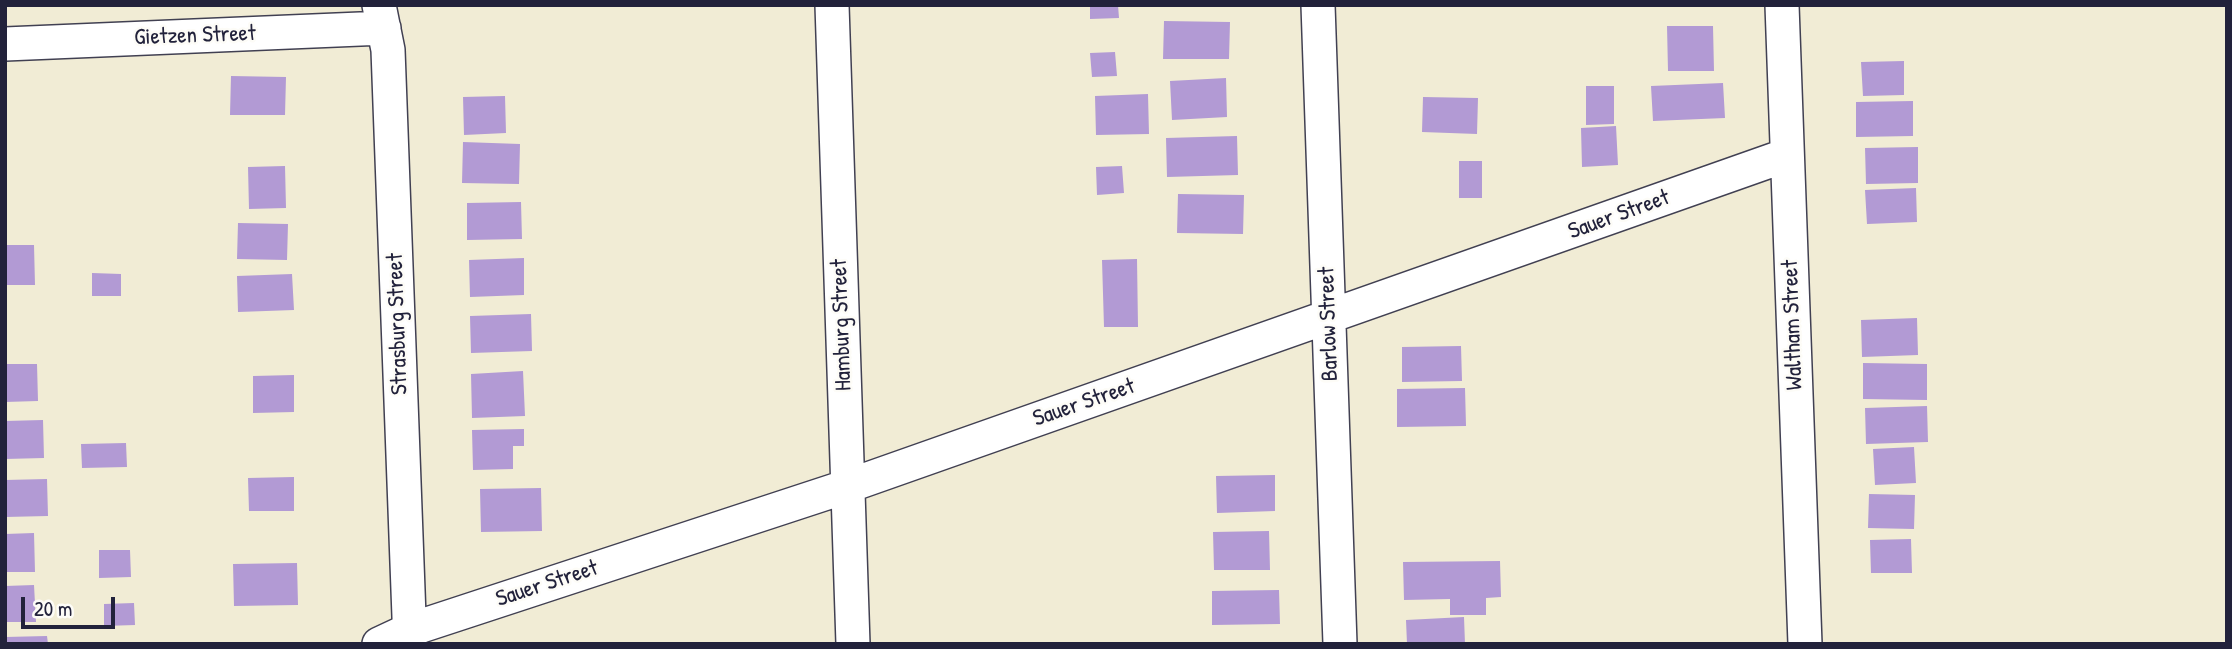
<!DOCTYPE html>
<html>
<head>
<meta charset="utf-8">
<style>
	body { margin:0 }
	#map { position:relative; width:2232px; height:649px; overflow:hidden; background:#f1ecd5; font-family:"Patrick Hand",sans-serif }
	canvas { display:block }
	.frame { position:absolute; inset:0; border:7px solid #22223b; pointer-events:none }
	.scale { position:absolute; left:21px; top:597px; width:94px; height:32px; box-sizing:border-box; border:4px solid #22223b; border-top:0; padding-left:9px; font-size:21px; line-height:24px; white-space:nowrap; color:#22223b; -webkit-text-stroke:5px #fdfcf7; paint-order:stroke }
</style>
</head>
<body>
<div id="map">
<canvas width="2232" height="649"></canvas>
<div class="frame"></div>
<div class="scale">20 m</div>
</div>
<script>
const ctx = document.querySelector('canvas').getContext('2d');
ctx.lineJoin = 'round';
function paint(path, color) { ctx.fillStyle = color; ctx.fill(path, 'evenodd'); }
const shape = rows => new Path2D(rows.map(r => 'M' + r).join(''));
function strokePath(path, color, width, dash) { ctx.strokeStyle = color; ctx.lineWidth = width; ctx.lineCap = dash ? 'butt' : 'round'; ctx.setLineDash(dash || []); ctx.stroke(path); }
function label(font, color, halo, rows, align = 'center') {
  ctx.font = font + ' "Patrick Hand",sans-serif'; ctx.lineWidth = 5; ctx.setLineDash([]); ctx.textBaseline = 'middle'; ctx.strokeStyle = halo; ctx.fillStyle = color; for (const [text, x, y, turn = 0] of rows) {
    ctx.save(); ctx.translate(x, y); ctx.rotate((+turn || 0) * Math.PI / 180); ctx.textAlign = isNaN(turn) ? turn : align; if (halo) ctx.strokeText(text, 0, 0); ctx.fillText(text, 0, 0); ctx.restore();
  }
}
paint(shape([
	[1090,5,1118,5,1119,18,1090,19],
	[1164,21,1230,22,1229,59,1163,59],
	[1667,26,1713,26,1714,71,1668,71],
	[1115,52,1117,76,1092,77,1090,53],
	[1904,61,1904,95,1863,96,1861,62],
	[231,76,286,77,285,115,230,115],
	[1226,78,1227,117,1172,120,1170,81],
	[1723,83,1725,118,1653,121,1651,86],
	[1586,86,1614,86,1614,124,1586,125],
	[1148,94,1149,134,1096,135,1095,96],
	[505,96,506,133,464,135,463,97],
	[1423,97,1478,98,1477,134,1422,132],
	[1913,101,1913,136,1856,137,1856,102],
	[1616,126,1618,165,1582,167,1581,128],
	[1237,136,1238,175,1167,177,1166,138],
	[463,142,520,144,519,184,462,183],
	[1918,147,1918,183,1866,184,1865,148],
	[1459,161,1482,161,1482,198,1459,198],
	[285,166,286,208,249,209,248,167],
	[1122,166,1124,193,1097,195,1096,167],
	[1916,188,1917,222,1867,224,1865,190],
	[1178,194,1244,195,1243,234,1177,233],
	[521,202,522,239,467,240,467,203],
	[238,223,288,224,287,260,237,259],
	[5,245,34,245,35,285,5,285],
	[524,258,524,295,470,297,469,260],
	[1137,259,1138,327,1104,327,1102,260],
	[92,273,121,274,121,296,92,296],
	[292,274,294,310,238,312,237,276],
	[531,314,532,351,471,353,470,316],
	[1917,318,1918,355,1862,357,1861,320],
	[1461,346,1462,381,1402,382,1402,347],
	[1863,363,1927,364,1927,400,1863,399],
	[5,364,37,364,38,401,5,402],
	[523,371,525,416,472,418,471,374],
	[294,375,294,412,253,413,253,376],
	[1465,388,1466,426,1397,427,1397,389],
	[1927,406,1928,442,1866,444,1865,408],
	[43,420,44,458,5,459,5,421],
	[524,429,524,446,513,446,513,469,473,470,472,430],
	[126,443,127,467,82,468,81,444],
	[1914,447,1916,483,1875,485,1873,449],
	[1275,475,1275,511,1217,513,1216,476],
	[294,477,294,511,249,511,248,478],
	[47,479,48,516,5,517,5,480],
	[541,488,542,531,481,532,480,489],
	[1869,494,1915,495,1914,529,1868,528],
	[1269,531,1270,570,1214,570,1213,532],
	[34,533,35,572,5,572,5,534],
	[1911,539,1912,573,1871,573,1870,540],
	[99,550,130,550,131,577,99,578],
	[1500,561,1501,597,1486,598,1486,615,1450,615,1450,599,1404,600,1403,562],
	[297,563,298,605,234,606,233,564],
	[34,585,36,622,5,622,5,586],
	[1279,590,1280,624,1212,625,1212,591],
	[134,603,135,625,104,626,104,604],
	[1464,617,1465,644,1407,644,1406,620],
	[47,636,48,644,5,644,5,637]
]), '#b29ad4');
const street = shape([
	[379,5,388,50,410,644],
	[832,5,853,644],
	[1318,5,1340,644],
	[1782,5,1805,644],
	[5,44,384,28],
	[379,644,409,630,848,486,1787,155]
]);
strokePath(street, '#414052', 36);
strokePath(street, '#fff', 33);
label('23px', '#22223b', '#fdfcf7', [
	["Gietzen Street",195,36,-2],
	["Sauer Street",1619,215,-20],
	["Strasburg Street",398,324,-92],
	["Barlow Street",1329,324,-92],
	["Hamburg Street",842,325,-92],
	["Waltham Street",1793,325,-92],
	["Sauer Street",1084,403,-19],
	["Sauer Street",547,584,-18]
]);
</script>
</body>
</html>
